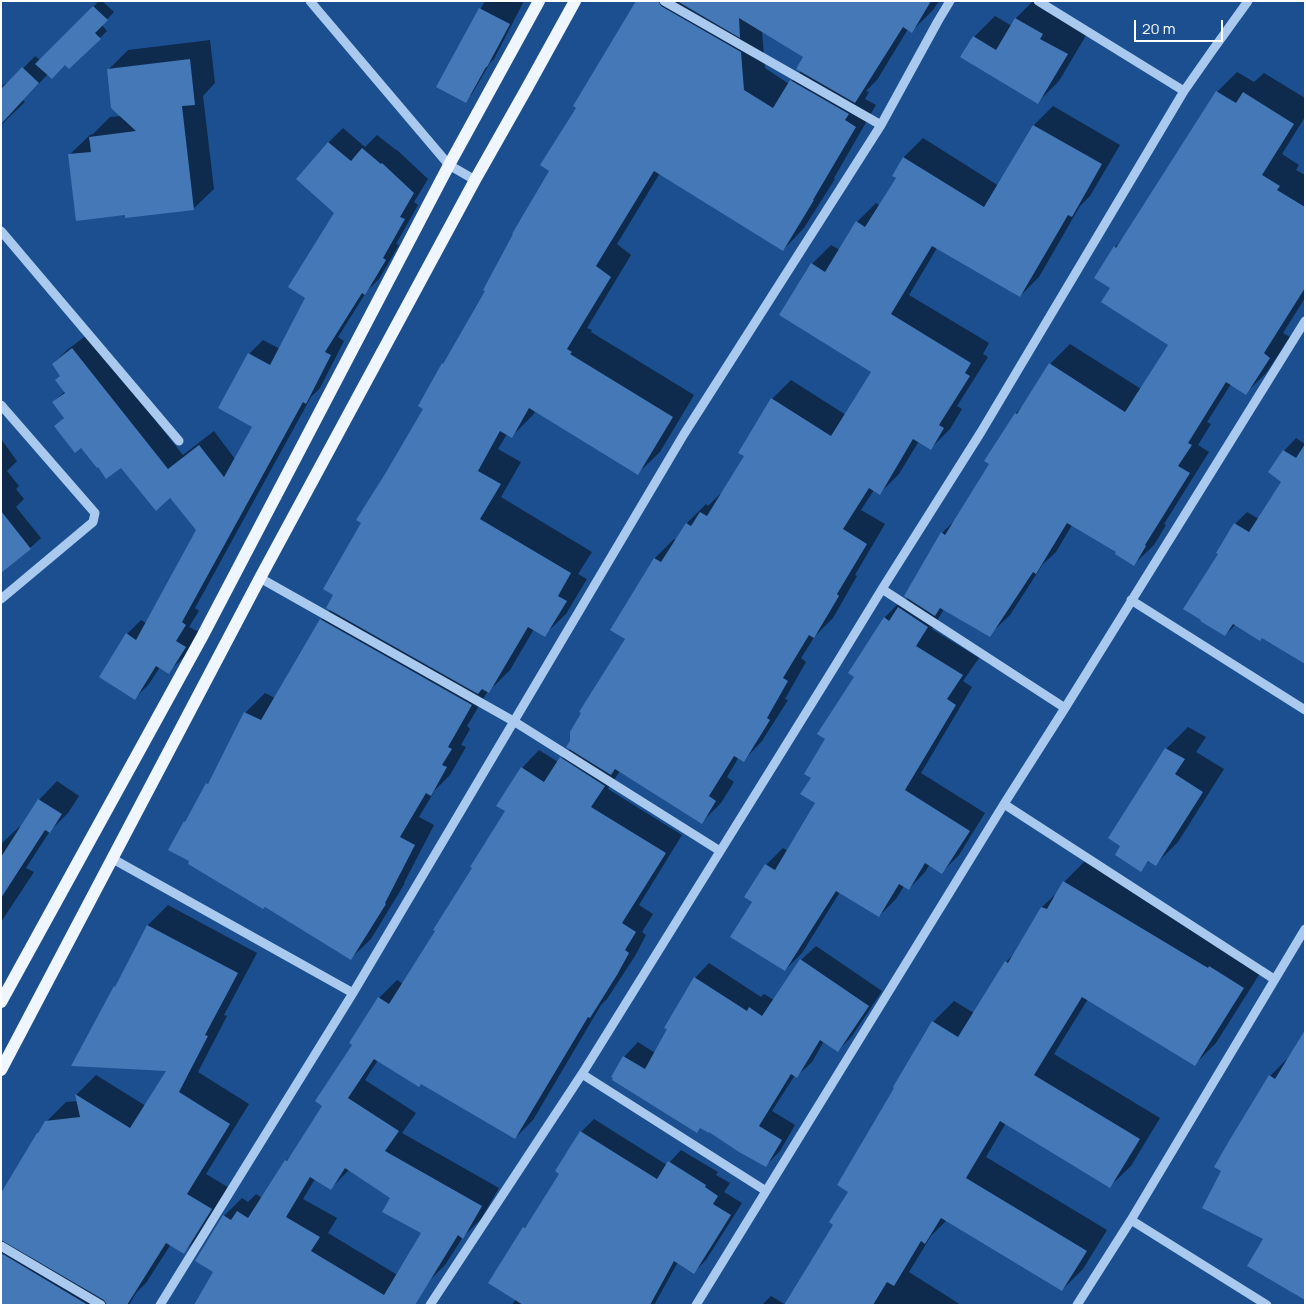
<!DOCTYPE html>
<style>
body{margin:0}
#map{position:relative;width:1306px;height:1306px;overflow:hidden;background:#1b4f8f;font-family:Manrope,sans-serif}
canvas{display:block}
.frame{position:absolute;inset:0;border:2px solid #fff;pointer-events:none}
.scale{position:absolute;left:1134px;top:20px;width:89px;height:22px;box-sizing:border-box;border:2px solid #fff;border-top:0;padding-left:6px;font-size:15px;line-height:18px;white-space:nowrap;color:#fff;-webkit-text-stroke:4px #1b4f8f;paint-order:stroke}
</style>
<div id="map">
<canvas width="1306" height="1306"></canvas>
<div class="frame"></div>
<div class="scale">20 m</div>
</div>
<script>
const g = document.querySelector('canvas').getContext('2d');
g.lineJoin = 'round';
function paint(path, color) { g.fillStyle = color; g.fill(path, 'evenodd'); }
const poly = rows => new Path2D(rows.map(r => 'M' + r).join(''));
function strokePath(path, color, width, dash) { g.strokeStyle = color; g.lineWidth = width; g.lineCap = dash ? 'butt' : 'round'; g.setLineDash(dash || []); g.stroke(path); }
const shadow = poly([
 [99,1,102,1,114,12,102,25,107,31,69,68,65,64,48,74,23,100,25,102,1,125,1,87,6,83,8,84,35,56,40,60],
 [485,1,524,1,494,59,490,63,472,94,465,101,438,87],
 [638,1,939,1,933,10,912,31,908,29,877,80,866,91,869,92,865,99,876,105,834,178,835,179,804,228,783,250,660,173,617,244,631,255,587,328,592,330,591,332,694,395,660,452,638,473,536,410,533,415,512,436,507,434,498,449,521,462,501,497,592,552,578,574,587,579,566,614,544,635,534,629,510,670,489,691,488,691,467,726,470,729,461,745,466,747,450,775,435,790,419,817,434,825,404,883,405,883,371,939,351,958,185,822,189,818,207,784,212,780,245,713,265,693,275,698,321,620,331,609,335,595,363,522,424,408,420,406,443,364,447,360,487,291,550,170,578,107],
 [762,31,805,57,801,71,789,84,765,68],
 [1033,1,1045,1,1088,32,1059,81,1038,102,974,37,995,16,1012,26,1016,18],
 [210,40,215,83,203,96,214,189,193,209,126,213,69,155,90,135,93,134,110,117,122,116,108,70,128,50],
 [1237,72,1254,82,1264,73,1305,98,1305,117,1282,154,1299,165,1296,170,1305,175,1305,298,1283,333,1290,337,1266,373,1246,393,1231,384,1207,422,1211,424,1198,445,1209,452,1164,524,1166,525,1154,545,1133,565,1117,552,1072,525,1056,552,1043,564,1010,615,989,635,944,609,932,629,979,658,963,681,972,687,921,773,985,813,959,855,942,872,930,864,925,872,909,889,904,886,896,899,879,916,840,892,802,953,785,970,754,901,766,865,783,848,788,851,817,803,812,778,827,739,855,676,884,618,901,601,904,602,909,597,942,533,956,519,991,464,1016,413,1025,404,1050,364,1070,344,1141,389,1170,345,1112,288,1115,247,1124,238,1217,92],
 [1053,106,1120,145,1090,196,1080,206,1039,277,1020,296,937,248,909,295,989,343,983,354,988,357,957,406,962,409,950,429,931,448,919,441,899,474,880,493,874,490,861,510,885,524,855,575,857,576,833,618,815,636,801,658,806,662,785,699,788,700,762,741,744,760,739,757,727,777,734,782,721,803,702,822,620,771,608,789,682,835,639,905,653,914,642,932,646,935,635,956,607,999,601,1005,533,1120,515,1138,421,1083,378,1060,365,1080,416,1113,402,1133,499,1188,481,1219,463,1237,445,1265,427,1283,423,1233,392,1197,349,1170,330,1189,315,1179,303,1199,337,1218,328,1233,419,1288,408,1305,215,1272,224,1216,242,1198,248,1202,256,1194,262,1198,286,1161,294,1153,324,1106,353,1044,379,998,397,980,403,984,436,930,507,811,522,768,539,750,558,762,571,748,627,638,612,630,655,558,674,539,676,540,687,523,706,504,708,506,720,494,722,494,746,456,740,452,772,399,791,380,846,415,873,372,812,264,831,245,840,250,857,222,876,203,880,206,897,178,893,175,904,157,923,138,999,186,1034,125],
 [343,128,365,147,377,135,396,150,397,150,428,179,414,202,418,205,396,244,399,245,379,279,367,291,338,337,344,341,320,388,311,397,195,608,199,611,189,627,199,632,183,658,168,672,160,667,149,684,135,698,127,634,141,620,146,623,197,530,170,497,121,466,82,446,55,426,65,417,54,402,65,391,62,375,53,364,67,350,87,335,183,455,214,431,235,459,253,427,249,354,263,340,280,349,307,297,336,213,297,179,329,142],
 [1296,438,1305,444,1305,663,1263,637,1235,625,1225,635,1220,554,1235,524,1247,512,1259,519,1282,482,1270,472,1284,451],
 [1,439,17,461,7,471,19,486,16,489,24,499,16,507,41,538,30,548,3,570,1,568],
 [1188,727,1206,737,1196,752,1224,769,1178,842,1156,864,1150,860,1140,870,1166,749],
 [57,781,79,796,68,813,50,831,26,868,34,872,1,922,1,844,19,827,21,828,39,800],
 [1085,861,1231,946,1264,967,1216,1043,1195,1064,1088,999,1054,1054,1160,1118,1131,1166,1110,1186,1006,1123,986,1157,1107,1230,1083,1269,1062,1290,947,1220,931,1236,909,1272,961,1305,786,1305,835,1225,850,1191,933,1022,954,1001,974,1013,1006,962,1016,952,1042,907,1060,890,1064,882],
 [168,905,257,953,224,1015,227,1016,198,1072,249,1104,206,1174,231,1189,204,1232,184,1252,171,1244,146,1283,136,1293,129,1305,10,1305,1,1298,1,1235,38,1133,46,1122,66,1102,78,1101,76,1095,96,1075,146,1106,168,1069,73,1064,115,987,118,983,148,925],
 [816,946,882,991,852,1036,838,1051,824,1041,812,1062,797,1076,795,1075,772,1111,795,1125,780,1151,766,1165,624,1057,638,1042,655,1053,695,978,709,963,761,997,764,994,774,1000,801,960],
 [1287,1059,1288,1060,1265,1239,1270,1076],
 [594,1119,667,1165,681,1150,718,1172,716,1175,730,1183,724,1192,742,1203,706,1260,694,1272,678,1262,654,1305,512,1305,516,1299,490,1283,524,1228,532,1220,561,1173,557,1171,581,1132],
 [771,1296,786,1305,762,1305]
]);
const building = poly([
 [636,1,658,1,661,6,741,52,744,90,773,108,790,80,849,114,845,120,856,127,813,200,814,200,783,251,654,171,596,266,611,277,567,349,572,352,570,354,673,417,638,475,529,408,512,438,500,431,478,471,501,484,480,519,571,573,558,596,567,601,545,637,528,627,489,693,482,689,478,694,326,608,333,595,323,589,361,523,356,520,385,474,423,409,418,406,442,363,443,364,485,291,483,290,513,234,512,234,549,171,540,165,576,108,573,106],
 [677,1,931,1,912,33,903,27,855,103,796,69,803,57,739,18,740,38],
 [93,6,108,20,95,33,101,39,69,69,65,65,52,79,35,64],
 [479,8,510,24,487,67,486,67,466,103,436,87],
 [1015,18,1043,34,1040,39,1068,54,1038,104,960,57,973,36,996,50],
 [190,59,195,105,182,106,194,210,125,218,125,215,76,221,68,154,91,152,89,137,136,131,111,108,107,69],
 [22,67,39,83,1,124,1,89],
 [1216,91,1236,103,1243,92,1294,124,1262,175,1280,186,1277,190,1305,207,1305,288,1264,353,1270,358,1246,395,1226,382,1188,443,1192,445,1178,466,1190,473,1145,545,1146,546,1134,566,1115,554,1116,552,1067,523,1036,574,1033,572,990,637,940,608,935,616,904,596,941,532,945,535,989,464,984,461,1015,413,1017,414,1049,363,1125,412,1168,345,1101,302,1110,288,1094,278,1114,246,1116,248],
 [1033,125,1102,164,1072,217,1068,215,1020,297,932,246,891,314,971,363,965,373,970,376,939,425,944,428,931,450,913,439,880,495,869,488,843,529,867,544,837,594,839,596,814,638,809,635,783,678,788,681,767,718,770,720,744,762,734,756,709,796,716,801,702,824,615,769,611,775,566,747,570,741,570,732,581,713,579,712,625,639,610,630,654,558,661,562,686,523,691,526,700,512,707,516,744,456,738,453,771,398,831,436,871,372,779,315,811,263,825,272,856,221,865,227,896,178,892,176,903,157,984,207],
 [328,142,351,161,362,148,381,164,382,163,414,193,400,217,405,219,383,258,386,260,365,295,362,293,325,352,331,355,306,404,303,402,182,622,186,625,176,641,186,647,169,674,156,666,135,700,99,677,126,633,136,640,196,530,170,498,156,511,121,468,106,479,98,467,97,468,81,448,75,453,54,426,64,418,52,402,65,393,55,380,60,376,52,364,72,348,168,469,199,445,224,477,252,427,218,408,248,353,270,365,305,298,288,287,334,213,296,179],
 [1305,444,1305,664,1262,638,1260,641,1233,624,1225,636,1200,621,1201,620,1183,609,1218,554,1216,553,1234,523,1249,532,1281,482,1268,472,1283,450,1296,458],
 [1,511,31,549,1,573],
 [898,607,928,627,916,646,963,675,947,699,956,705,905,790,970,831,942,874,925,863,909,890,899,884,879,917,836,891,785,971,730,937,752,902,744,897,765,864,775,870,815,803,800,794,811,778,804,774,825,739,817,734,854,677,848,673,884,617,889,621],
 [320,619,472,705,448,747,452,749,442,765,447,767,431,796,426,793,400,837,415,845,385,903,386,904,351,960,265,907,263,909,188,864,189,861,168,850,184,821,185,822,206,783,208,784,244,712,261,720],
 [1165,748,1185,759,1175,774,1203,792,1156,866,1148,861,1141,872,1115,855,1120,846,1108,838],
 [560,757,605,786,591,807,666,853,622,923,636,932,625,950,629,953,617,975,590,1018,588,1017,515,1139,421,1084,419,1087,374,1059,348,1098,399,1131,385,1151,482,1206,463,1239,458,1235,415,1305,194,1305,213,1272,195,1261,223,1215,231,1220,237,1211,248,1218,285,1160,287,1161,322,1106,315,1101,352,1045,349,1043,378,997,389,1004,435,931,433,930,472,868,470,867,505,811,496,806,521,767,544,782],
 [345,1168,390,1198,382,1212,421,1233,384,1295,311,1251,320,1237,286,1217,310,1177,331,1190],
 [38,799,62,814,50,833,45,830,1,898,1,857],
 [1063,881,1208,968,1209,966,1244,988,1195,1066,1082,997,1034,1075,1140,1139,1110,1188,1000,1121,966,1178,1087,1251,1062,1291,941,1218,925,1244,921,1241,894,1286,887,1282,873,1305,784,1305,833,1225,829,1222,848,1192,837,1185,894,1088,893,1087,932,1021,958,1037,1005,961,1008,963,1041,907,1047,909],
 [147,925,238,973,205,1035,208,1036,179,1092,230,1124,187,1194,212,1209,184,1254,166,1243,127,1305,107,1305,104,1300,1,1240,1,1193,37,1133,38,1133,45,1121,80,1117,75,1094,130,1128,166,1071,71,1066,114,986,115,987],
 [800,959,869,1006,838,1052,820,1040,797,1078,791,1074,759,1126,782,1140,766,1167,739,1152,709,1132,709,1133,700,1128,697,1133,612,1080,613,1078,611,1077,623,1056,645,1069,667,1029,664,1028,694,977,747,1011,749,1007,762,1016],
 [1305,1030,1305,1300,1247,1266,1263,1239,1202,1208,1221,1171,1214,1167,1229,1141,1269,1075,1275,1079],
 [580,1131,657,1179,668,1161,706,1185,705,1187,718,1196,713,1204,731,1215,694,1274,674,1261,650,1305,523,1305,488,1283,523,1227,525,1228,559,1174,555,1171],
 [1,1253,88,1305,1,1305]
]);
const minor = poly([
 [310,1,449,165,475,180],
 [664,1,881,125],
 [1038,1,1184,91],
 [1,231,179,441],
 [1,405,95,513,93,522,1,599],
 [260,578,515,722,720,851],
 [882,589,1065,708],
 [1131,600,1305,710],
 [1004,804,1274,979],
 [113,859,353,993],
 [582,1074,766,1191],
 [1131,1220,1267,1305],
 [1,1246,101,1305],
 [160,1305,353,993,684,434,881,125,938,21,950,1],
 [430,1305,582,1074,835,666,882,589,981,432,1184,91,1212,51,1248,1],
 [696,1305,1004,804,1065,708,1305,321],
 [1077,1305,1131,1220,1305,929]
]);
const major = poly([
 [1,1002,203,635,449,165,539,1],
 [1,1070,260,578,475,180,527,88,575,1]
]);
paint(shadow, '#0007');
paint(building, '#4478b7');
strokePath(minor, '#a9c9ee', 9);
strokePath(major, '#f0f6ff', 12);
</script>
